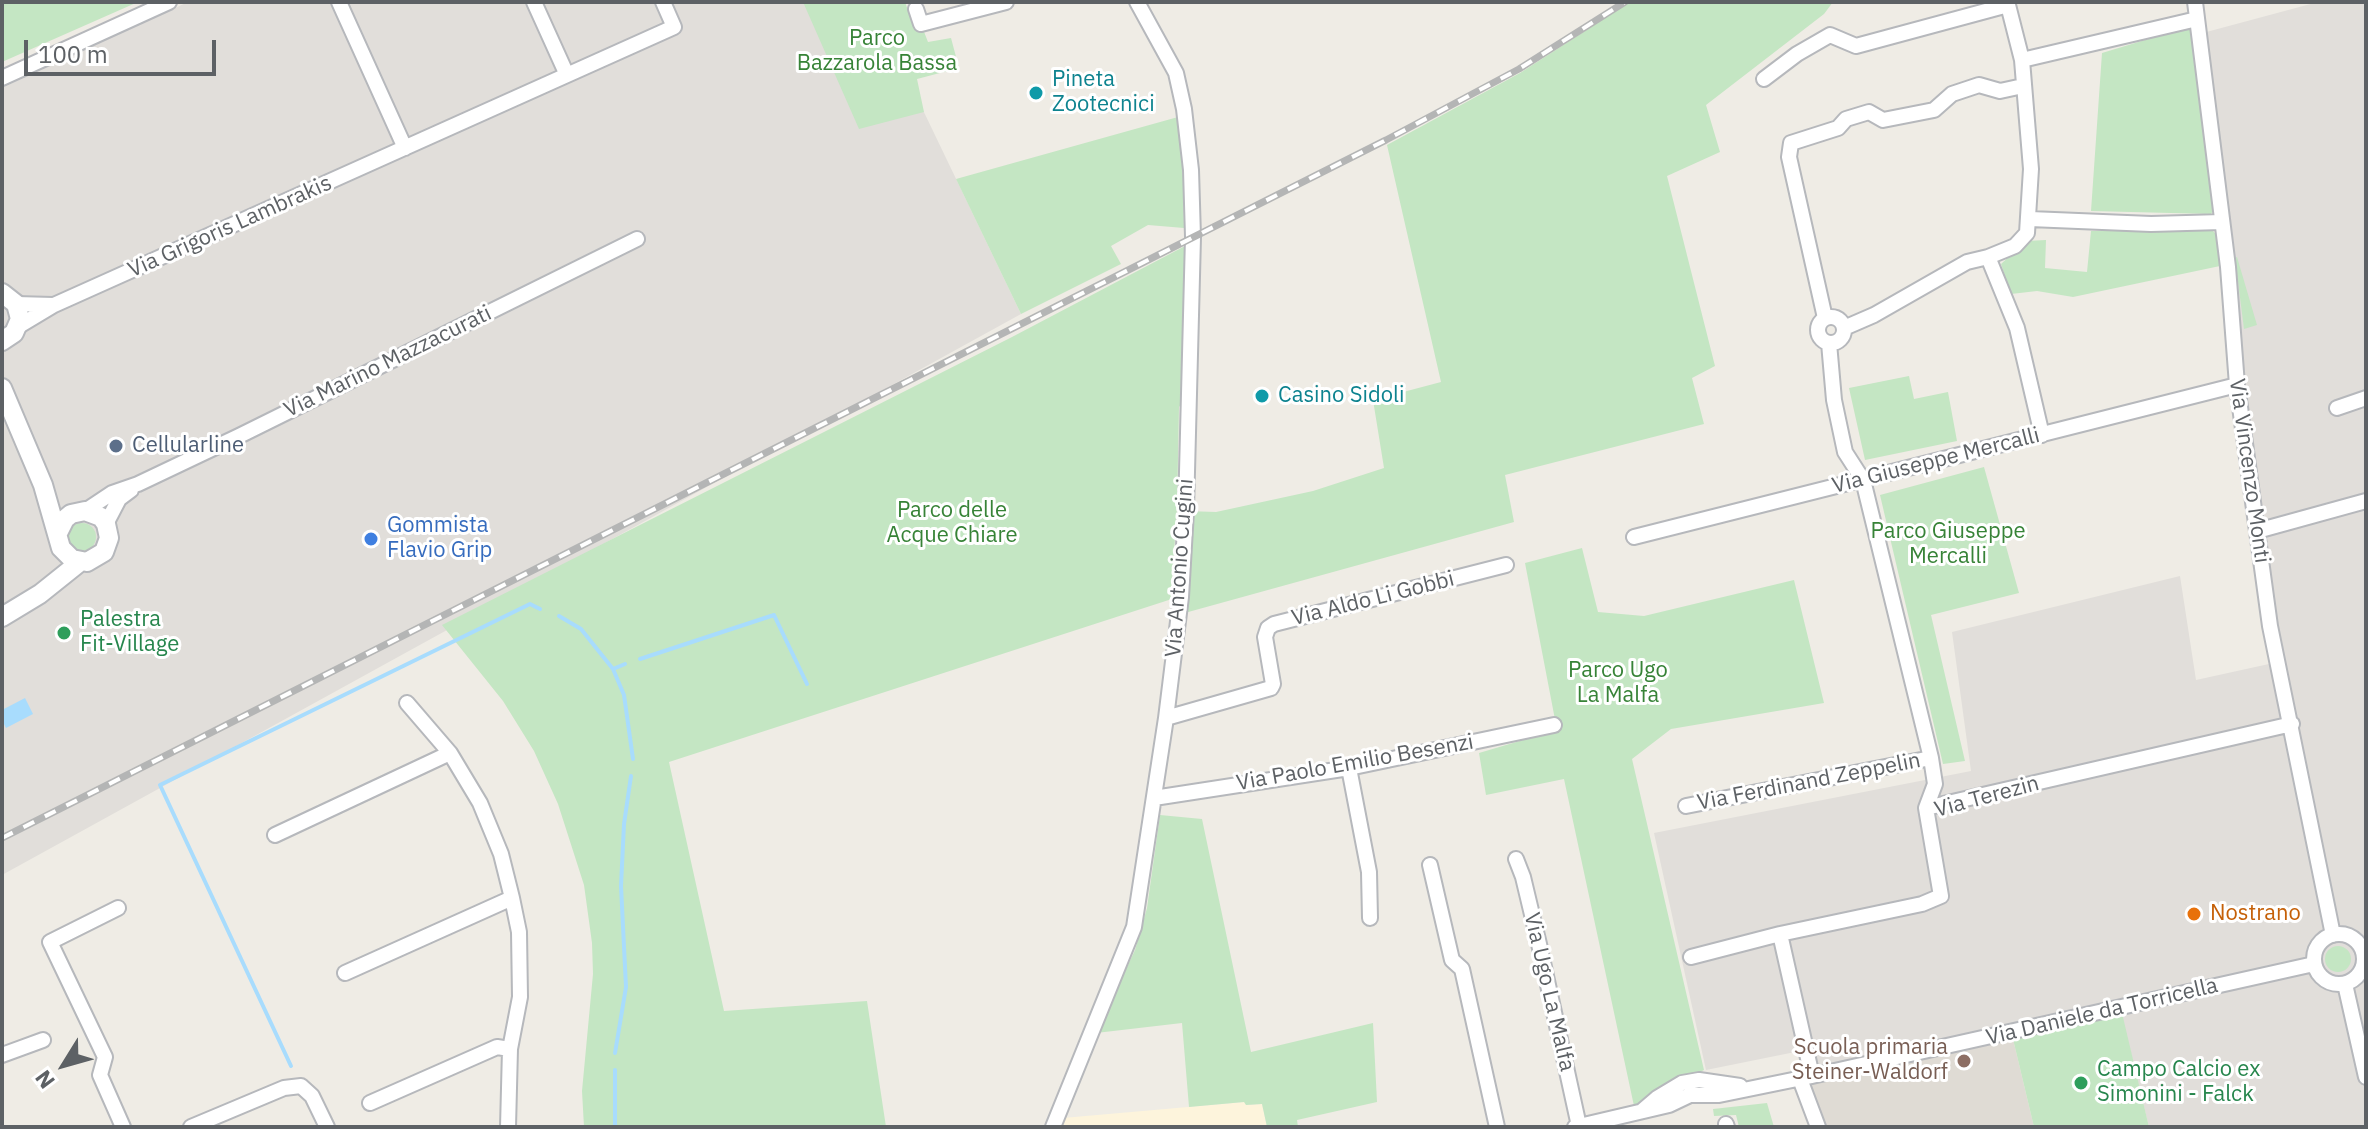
<!DOCTYPE html>
<style>
body{margin:0}
#map{position:relative;width:2368px;height:1129px;overflow:hidden;background:#efece5;font-family:"IBM Plex Sans",sans-serif}
canvas{display:block}
.frame{position:absolute;inset:0;border:4px solid #5d6165;pointer-events:none}
.north{position:absolute;left:24px;top:1025px;width:80px;height:80px;-webkit-text-stroke:6px #fff;paint-order:stroke;rotate:233deg;font-size:22px;font-weight:700;line-height:32px;text-align:center;color:#5d6165}
.north::after{content:'';display:block;margin:auto;width:28px;height:36px;background:#5d6165;clip-path:polygon(50% 0,100% 100%,50% 72%,0 100%)}
.scale{position:absolute;left:24px;top:40px;width:192px;height:36px;box-sizing:border-box;border:4px solid #5d6165;border-top:0;padding-left:10px;font-size:24px;line-height:28px;white-space:nowrap;color:#5d6165;-webkit-text-stroke:6px #fff;paint-order:stroke}
</style>
<div id="map">
<canvas width="2368" height="1129"></canvas>
<div class="frame"></div>
<div class="north">N</div>
<div class="scale">100 m</div>
</div>
<script>
const g = document.querySelector('canvas').getContext('2d');
g.lineJoin = 'round';
function paint(path, color) { g.fillStyle = color; g.fill(path, 'evenodd'); }
const poly = rows => new Path2D(rows.map(r => 'M' + r).join(''));
function strokePath(path, color, width, dash) { g.strokeStyle = color; g.lineWidth = width; g.lineCap = dash ? 'butt' : 'round'; g.setLineDash(dash || []); g.stroke(path); }
function label(font, color, halo, rows, align = 'center') {
  g.font = font + ' "IBM Plex Sans",sans-serif'; g.lineWidth = 6; g.setLineDash([]); g.textBaseline = 'middle'; g.strokeStyle = halo; g.fillStyle = color; for (const [text, x, y, turn = 0] of rows) {
    g.save(); g.translate(x, y); g.rotate((+turn || 0) * Math.PI / 180); g.textAlign = isNaN(turn) ? turn : align; if (halo) g.strokeText(text, 0, 0); g.fillText(text, 0, 0); g.restore();
  }
}
const commercial = poly([
 [1245,1102,1246,1105,1262,1104,1267,1127,1060,1127,1063,1118]
]);
const industrial = poly([
 [188,2,871,2,1021,314,2,875,2,88],
 [2318,2,2366,2,2366,1127,2149,1127,2121,1013,1813,1082,1805,1050,1706,1070,1654,833,1971,771,1952,632,2180,576,2196,680,2278,662,2199,34]
]);
const education = poly([
 [2013,1039,2034,1127,1826,1127,1808,1084]
]);
const green = poly([
 [2,2,138,2,2,62],
 [803,2,905,2,910,16,921,24,928,42,951,38,959,68,917,79,924,112,859,129],
 [1630,2,1833,2,1824,14,1706,105,1720,152,1667,176,1715,366,1692,378,1704,424,1505,475,1514,522,1181,614,1186,511,1216,512,1313,491,1384,468,1373,400,1441,382,1387,145,1520,73],
 [2188,27,2193,31,2214,210,2211,214,2091,211,2102,53],
 [1178,117,1183,177,1184,228,1148,225,1111,246,1121,264,1021,314,956,179],
 [2091,231,2213,231,2216,234,2220,266,2073,297,2037,291,2011,294,2001,264,2026,241,2046,240,2045,268,2087,272],
 [1185,246,1184,392,1182,403,1179,407,1177,509,1171,596,1178,597,669,762,724,1011,867,1001,886,1127,584,1127,582,1091,593,974,592,943,584,885,558,804,534,751,503,701,442,625,1012,337],
 [2237,257,2257,325,2244,329,2235,258],
 [1909,376,1914,399,1948,392,1957,441,1865,460,1849,388],
 [1984,467,2019,593,1931,615,1965,761,1943,764,1880,495],
 '68 537a14 14 0 1 1 28 0a14 14 0 1 1-28 0Z',
 [1582,548,1598,612,1644,616,1794,580,1824,703,1671,729,1632,759,1704,1070,1634,1106,1564,779,1486,795,1479,753,1557,730,1525,563],
 [1160,815,1202,819,1251,1052,1373,1023,1377,1102,1297,1120,1298,1127,1267,1127,1262,1104,1246,1105,1244,1102,1189,1107,1182,1023,1096,1033,1135,950,1147,908],
 '2325 959a13 13 0 1 1 26 0a13 13 0 1 1-26 0Z',
 [2122,1013,2149,1127,2034,1127,2013,1039],
 [1767,1103,1774,1127,1739,1127,1736,1115,1714,1116,1713,1109]
]);
const water = poly([
 [25,698,33,714,6,728,2,720,2,710]
]);
const stream = poly([
 [559,616,581,629,613,669,625,664],
 [640,659,774,615,807,684],
 [613,669,624,695,633,759],
 [615,1053,626,987,621,886,624,824,631,776],
 [291,1066,160,785,530,604,540,609],
 [615,1127,615,1070]
]);
const minor = poly([
 [339,2,405,148],
 [534,2,567,75],
 [2195,2,2228,267,2237,385,2270,626,2333,935],
 [916,9,921,24,1006,2],
 [2,78,169,2],
 [1764,79,1797,54,1830,35,1856,46,2008,5,2022,60,2197,19],
 [2030,219,2151,224,2222,222],
 [1988,257,2017,328,2042,435],
 [16,304,53,305],
 '1818 330a13 13 0 1 1 26 0a13 13 0 1 1-26 0Z',
 [1825,318,1789,157,1791,143,1838,128,1846,119,1869,112,1883,120,1934,110,1952,94,1979,85,2000,91,2023,86],
 [19,326,54,305,674,27,663,2],
 [1844,328,1874,315,1967,262,1988,257,2015,246,2027,233,2031,169,2022,60],
 [1829,343,1834,400,1845,452,1863,480,1931,758,1935,784,1926,808],
 [2337,408,2366,398],
 [85,511,112,493,138,484,239,436,637,239],
 [106,524,119,499,131,490],
 [2257,531,2366,501],
 [1634,537,2237,385],
 [407,703,450,753,480,803,501,854,512,898,519,932,520,997,510,1049,508,1127],
 [1166,718,1271,688,1273,684,1265,637,1268,628,1274,624,1506,565],
 [1349,768,1369,872,1370,918],
 [1154,798,1349,768,1554,725],
 [1686,806,1931,758],
 [275,835,450,753],
 [1516,859,1523,877,1539,944,1579,1126],
 [1430,865,1452,960,1462,969,1497,1127],
 [118,908,50,942,105,1057,100,1075,123,1127],
 '2314 959a25 25 0 1 1 50 0a25 25 0 1 1-50 0Z',
 [1691,957,1780,934],
 [345,973,512,898],
 [2345,984,2366,1077],
 [2,1055,43,1040],
 [1812,1076,1780,934,1922,904,1941,896,1926,808,2292,724],
 [1800,1079,1818,1127],
 [370,1103,497,1047,510,1049],
 [1643,1110,1657,1098,1682,1083,1699,1080,1740,1086],
 [1726,1124,1727,1127],
 [191,1127,284,1088,301,1086,312,1096,327,1127],
 [1053,1127,1134,927,1166,718,1181,597,1186,511,1193,237,1191,170,1184,109,1176,73,1137,2],
 [1575,1127,1669,1105,1690,1095,1719,1095,1812,1076,2314,964]
]);
const tertiary = poly([
 [2,293,16,304,20,319,14,333,2,341],
 [2,388,43,485,61,548,72,559,87,562,104,552,109,538,106,524,101,517,85,511,71,514,65,519,58,533],
 [2,617,40,594,80,562]
]);
const rail = poly([
 [2,838,1386,140,1519,69,1625,2]
]);
const markers = [
 [1036,93,8,"#0f9aa8"],
 [1262,396,8,"#0f9aa8"],
 [116,446,8,"#5c6f8a"],
 [371,539,8,"#3f7fe0"],
 [64,633,8,"#2e9e5b"],
 [2194,914,8,"#e8710a"],
 [1964,1061,8,"#8d6e63"],
 [2081,1083,8,"#2e9e5b"]
];
const parkNames = [
 ["Parco",877,39],
 ["Bazzarola Bassa",877,64],
 ["Parco delle",952,511],
 ["Acque Chiare",952,536],
 ["Parco Giuseppe",1948,532],
 ["Mercalli",1948,557],
 ["Parco Ugo",1618,671],
 ["La Malfa",1618,696]
];
const cultureNames = [
 ["Pineta",1052,80],
 ["Zootecnici",1052,105],
 ["Casino Sidoli",1278,396]
];
const streetNames = [
 ["Via Grigoris Lambrakis",230,227,-24],
 ["Via Marino Mazzacurati",388,362,-26],
 ["Via Giuseppe Mercalli",1936,461,-14],
 ["Via Vincenzo Monti",2249,471,82],
 ["Via Antonio Cugini",1180,568,-86],
 ["Via Aldo Li Gobbi",1373,599,-14],
 ["Via Paolo Emilio Besenzi",1355,763,-10],
 ["Via Ferdinand Zeppelin",1809,782,-11],
 ["Via Terezin",1987,797,-15],
 ["Via Ugo La Malfa",1549,992,77],
 ["Via Daniele da Torricella",2102,1012,-13]
];
const serviceNames = [
 ["Cellularline",132,446]
];
const shopNames = [
 ["Gommista",387,526],
 ["Flavio Grip",387,551]
];
const leisureNames = [
 ["Palestra",80,620],
 ["Fit-Village",80,645],
 ["Campo Calcio ex",2097,1070],
 ["Simonini - Falck",2097,1095]
];
const foodNames = [
 ["Nostrano",2210,914]
];
const educationNames = [
 ["Scuola primaria",1948,1048],
 ["Steiner-Waldorf",1948,1073]
];
paint(commercial, '#fdf4dc');
paint(industrial, '#e1deda');
paint(education, '#dfdbd4');
paint(green, '#c4e6c3');
paint(water, '#a8dcfd');
strokePath(stream, '#a8dcfd', 4);
strokePath(minor, '#b6b8bc', 18);
strokePath(tertiary, '#b6b8bc', 22);
strokePath(minor, '#fff', 14);
strokePath(tertiary, '#fff', 18);
strokePath(rail, '#b4b5b5', 7);
strokePath(rail, '#fff', 4, [12]);
for (const [x, y, r, color] of markers) { const dot = new Path2D(); dot.arc(x, y, r, 0, 2 * Math.PI); g.fillStyle = color; g.fill(dot); strokePath(dot, '#fff', 3); }
label('22px', '#378337', '#fff', parkNames);
label('22px', '#0d838f', '#fff', cultureNames, 'left');
label('22px', '#5d6165', '#fff', streetNames);
label('22px', '#4e5e75', '#fff', serviceNames, 'left');
label('22px', '#366cbe', '#fff', shopNames, 'left');
label('22px', '#27864d', '#fff', leisureNames, 'left');
label('22px', '#c56008', '#fff', foodNames, 'left');
label('22px', '#785e54', '#fff', educationNames, 'right');
</script>
